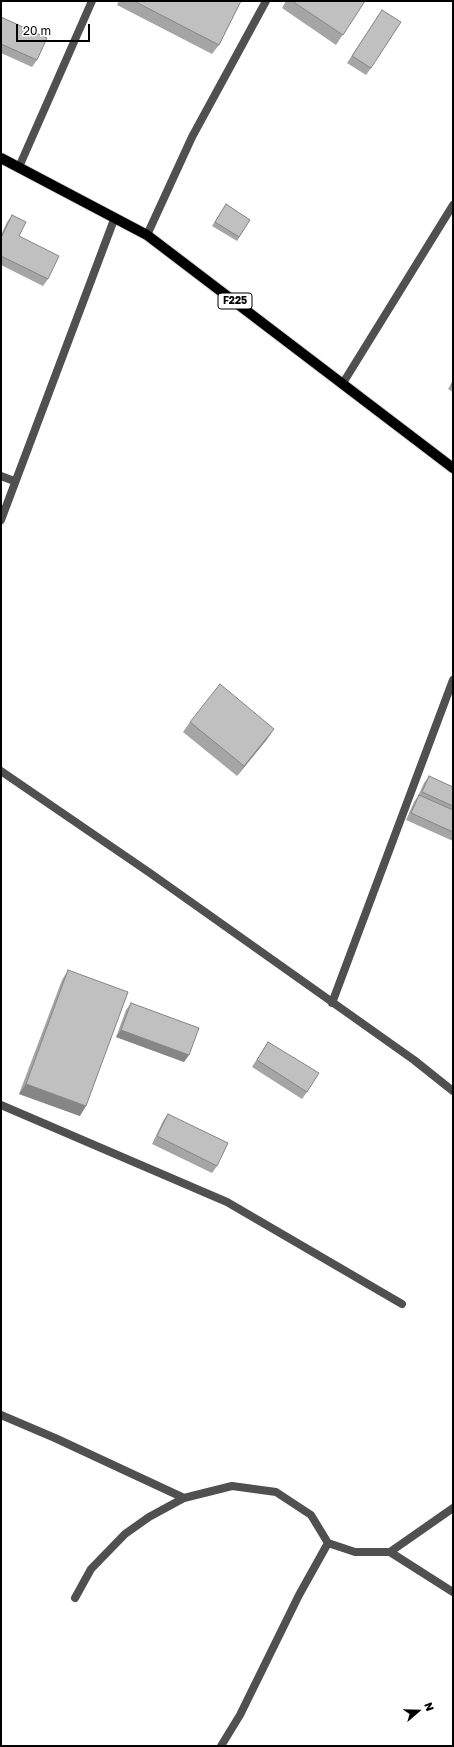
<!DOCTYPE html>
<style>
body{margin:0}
#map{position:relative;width:454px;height:1747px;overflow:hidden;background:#fff;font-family:"Golos Text",sans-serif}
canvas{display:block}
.frame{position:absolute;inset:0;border:2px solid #000;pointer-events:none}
.north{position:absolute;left:398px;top:1691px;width:40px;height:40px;-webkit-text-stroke:3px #fff;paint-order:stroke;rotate:70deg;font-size:11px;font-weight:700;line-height:16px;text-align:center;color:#000}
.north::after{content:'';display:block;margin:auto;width:14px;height:18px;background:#000;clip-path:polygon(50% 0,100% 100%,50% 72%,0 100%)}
.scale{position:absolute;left:16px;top:24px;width:74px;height:18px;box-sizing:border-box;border:2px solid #000;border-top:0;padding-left:5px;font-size:12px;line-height:14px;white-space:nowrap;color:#000;-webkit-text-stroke:3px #fff;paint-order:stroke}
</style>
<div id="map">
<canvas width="454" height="1747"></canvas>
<div class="frame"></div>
<div class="north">N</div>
<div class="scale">20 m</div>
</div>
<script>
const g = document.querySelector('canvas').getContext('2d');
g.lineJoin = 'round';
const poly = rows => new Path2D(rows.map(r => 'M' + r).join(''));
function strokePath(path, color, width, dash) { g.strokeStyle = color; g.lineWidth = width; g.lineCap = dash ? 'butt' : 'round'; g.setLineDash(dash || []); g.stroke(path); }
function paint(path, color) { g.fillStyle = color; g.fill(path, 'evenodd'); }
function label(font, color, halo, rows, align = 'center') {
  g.font = font + ' "Golos Text",sans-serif'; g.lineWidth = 3; g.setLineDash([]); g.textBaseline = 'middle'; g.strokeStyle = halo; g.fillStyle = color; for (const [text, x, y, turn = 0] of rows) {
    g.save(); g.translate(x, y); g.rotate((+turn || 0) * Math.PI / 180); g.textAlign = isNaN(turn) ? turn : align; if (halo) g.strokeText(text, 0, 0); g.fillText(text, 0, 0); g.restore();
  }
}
const minor = poly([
 [19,167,92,1],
 [147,235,192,137,266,1],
 [343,383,453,205],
 [1,476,14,481],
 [1,520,115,217],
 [1,771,150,873,414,1060,453,1091],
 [332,1003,453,680],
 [1,1105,227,1202,402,1304],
 [1,1415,55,1438,184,1498],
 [390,1552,453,1508],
 [75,1598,91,1569,125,1534,149,1517,184,1498,232,1486,276,1492,311,1515,328,1543,355,1552,390,1552,453,1592],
 [221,1746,240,1715,299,1595,328,1543]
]);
const primary = poly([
 [1,158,147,235,453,468]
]);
const wall = poly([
 [119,1,241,1,219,45,212,54,117,5],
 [286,1,365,1,336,45,282,8],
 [382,10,371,68,366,75,347,63],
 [1,17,37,60,32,67,1,53],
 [226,204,250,220,237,241,212,226],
 [12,215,19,236,48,279,43,286,1,265,1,235,7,222],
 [453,381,453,392,448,389],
 [190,722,268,738,237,776,183,732],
 [429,776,453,787,453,841,406,820,414,802,418,796,424,783],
 [68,970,80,1116,19,1094,62,980],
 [131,1003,189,1055,184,1062,116,1037,126,1010],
 [268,1042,307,1092,302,1099,252,1067],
 [168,1114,217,1166,212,1173,152,1144,163,1121]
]);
const shadedWall = poly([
 [274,729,268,738,237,776,244,766],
 [121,1030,189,1055,184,1062,116,1037],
 [26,1084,86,1106,80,1116,19,1094]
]);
const building = poly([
 [134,1,241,1,219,45,134,1],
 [292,1,365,1,343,35,292,1],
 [382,10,401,22,371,68,352,56,382,10],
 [1,17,47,38,37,60,1,44,1,17],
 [226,204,250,220,239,237,215,222,226,204],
 [12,215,26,222,19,236,59,256,48,279,1,256,1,238,12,215],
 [453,381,453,387,451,385,453,381],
 [220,684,274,729,244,766,190,722,220,684],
 [429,776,453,787,453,806,422,792,429,776],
 [419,795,453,810,453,832,411,813,419,795],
 [68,970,128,992,86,1106,26,1084,68,970],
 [131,1003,199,1028,189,1055,121,1030,131,1003],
 [268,1042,319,1073,307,1092,257,1060,268,1042],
 [168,1114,228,1143,217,1166,157,1136,168,1114]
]);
const shields = [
 [235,301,34]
];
const shieldNames = [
 ["F225",235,301]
];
strokePath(primary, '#dbdbdb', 12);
strokePath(minor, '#505050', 8);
strokePath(primary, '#000', 10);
paint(wall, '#a5a5a5');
paint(shadedWall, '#868686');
paint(building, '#c0c0c0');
strokePath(building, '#868686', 1);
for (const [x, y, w] of shields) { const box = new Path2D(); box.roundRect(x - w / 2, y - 8, w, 16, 3); g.fillStyle = '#fff'; g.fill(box); strokePath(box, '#000', 1); }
label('bold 10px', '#000', null, shieldNames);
</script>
